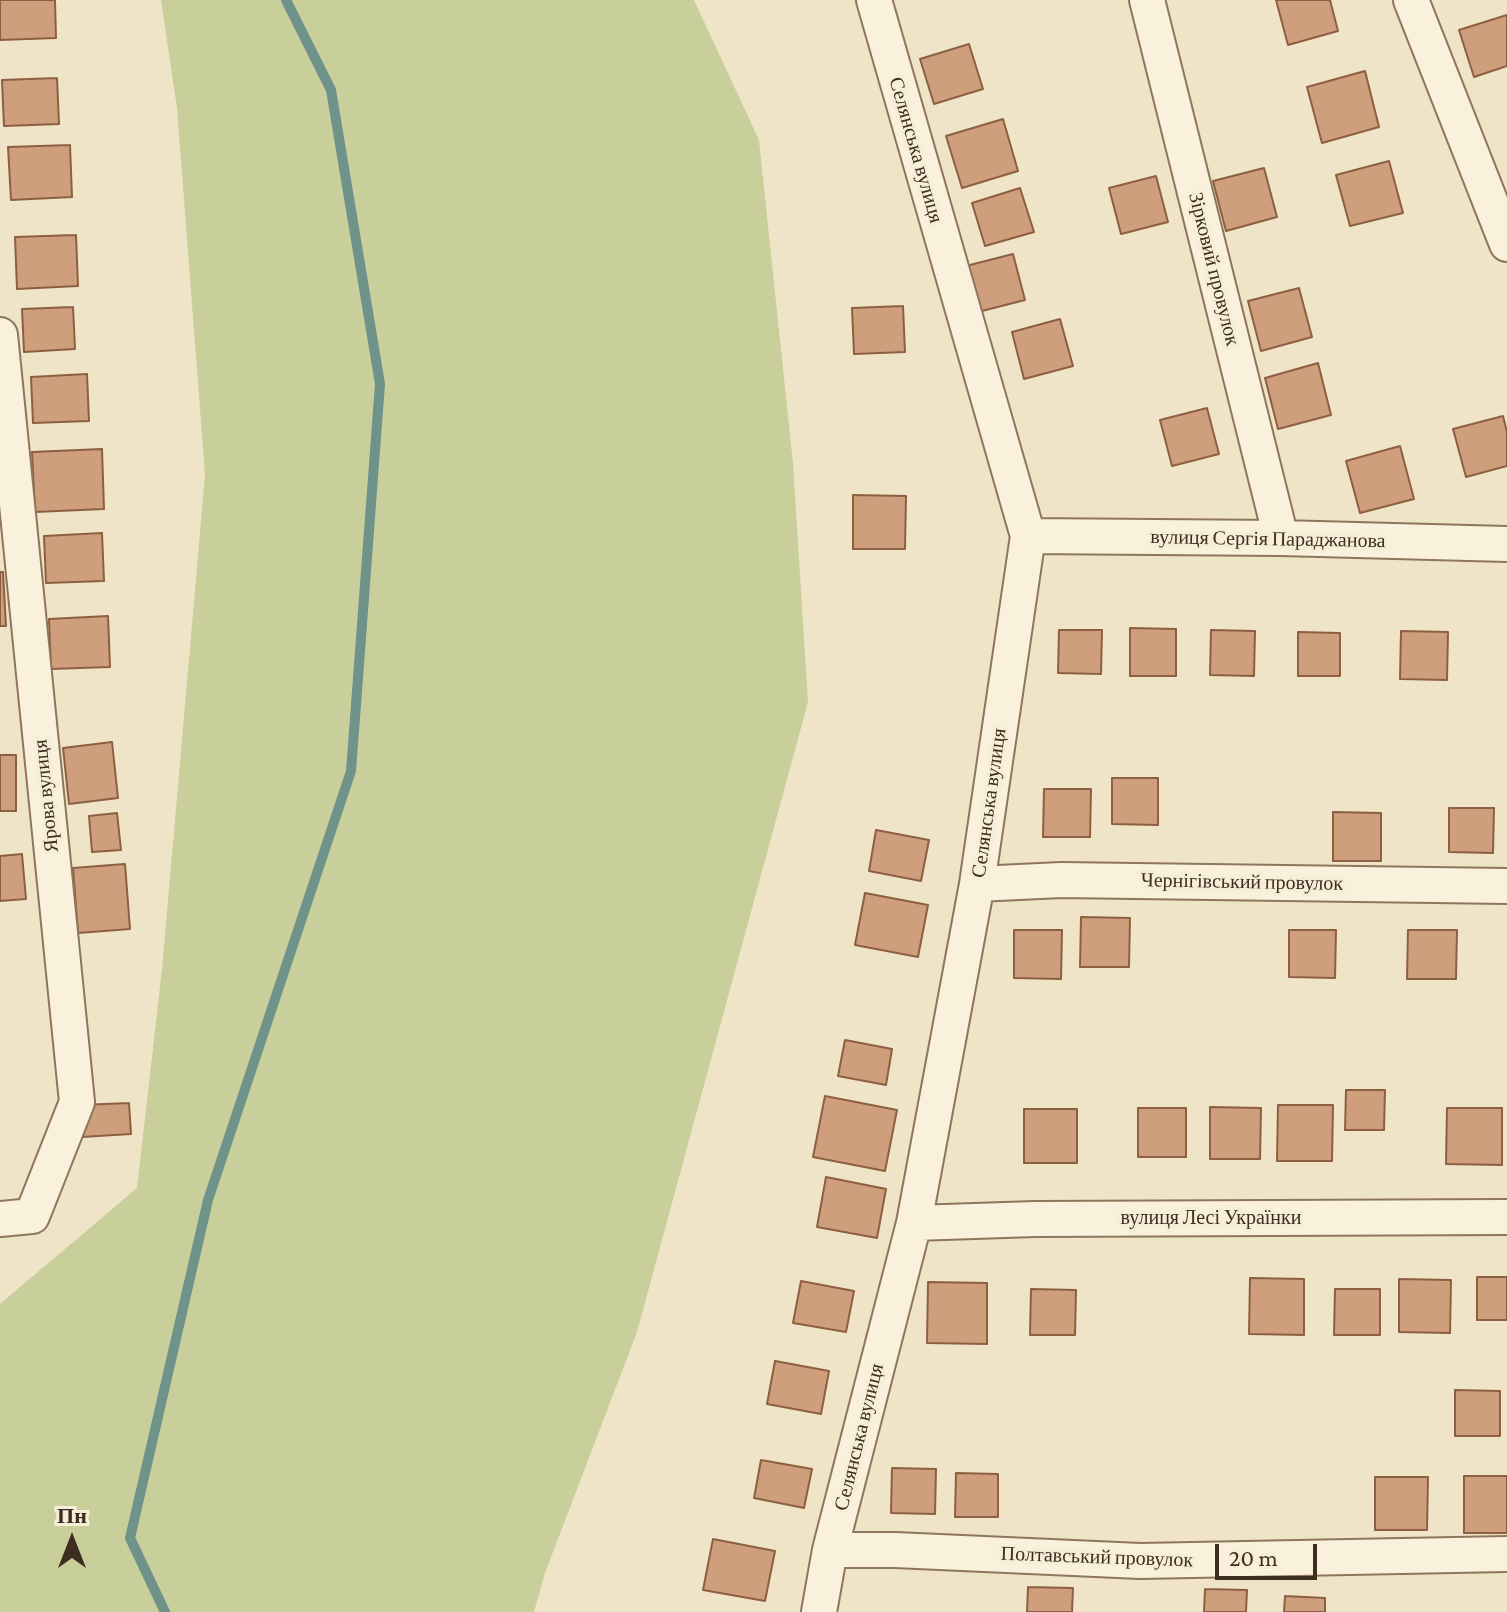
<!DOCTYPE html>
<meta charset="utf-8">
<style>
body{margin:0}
#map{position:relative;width:1507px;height:1612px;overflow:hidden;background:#f0e4c8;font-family:"Crimson Pro",serif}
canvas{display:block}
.north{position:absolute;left:32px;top:1500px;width:80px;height:80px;-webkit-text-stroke:6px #f7eed8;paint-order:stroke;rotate:0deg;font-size:22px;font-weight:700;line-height:32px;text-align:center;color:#3d2e20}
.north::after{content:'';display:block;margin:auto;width:28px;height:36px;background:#3d2e20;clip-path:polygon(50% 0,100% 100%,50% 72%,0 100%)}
.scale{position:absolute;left:1215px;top:1544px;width:102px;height:36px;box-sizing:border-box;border:4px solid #3d2e20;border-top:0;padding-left:10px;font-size:24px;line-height:28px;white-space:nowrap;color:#3d2e20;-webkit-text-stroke:6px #f7eed8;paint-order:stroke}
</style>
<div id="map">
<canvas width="1507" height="1612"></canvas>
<div class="north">Пн</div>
<div class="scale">20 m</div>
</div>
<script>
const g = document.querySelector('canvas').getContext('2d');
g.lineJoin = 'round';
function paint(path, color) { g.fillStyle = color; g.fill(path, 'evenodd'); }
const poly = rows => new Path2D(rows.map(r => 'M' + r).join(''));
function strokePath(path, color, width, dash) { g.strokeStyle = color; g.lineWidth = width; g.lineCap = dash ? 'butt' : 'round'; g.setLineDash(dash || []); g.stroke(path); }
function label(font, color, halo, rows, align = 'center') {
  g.font = font + ' "Crimson Pro",serif'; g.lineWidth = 7; g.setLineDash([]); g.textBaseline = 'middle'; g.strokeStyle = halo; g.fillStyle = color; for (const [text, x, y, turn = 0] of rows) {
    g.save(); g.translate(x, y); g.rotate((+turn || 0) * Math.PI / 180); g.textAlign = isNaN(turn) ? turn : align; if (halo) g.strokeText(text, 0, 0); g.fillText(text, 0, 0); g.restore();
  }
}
const green = poly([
 [161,0,694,0,759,140,793,463,808,702,637,1332,545,1573,534,1612,0,1612,0,1304,137,1188,162,969,205,475,177,108]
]);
const stream = poly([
 [165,1612,130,1538,208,1200,351,771,380,384,331,90,286,0]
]);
const building = poly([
 [0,0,55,0,56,38,0,40,0,0],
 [1276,0,1330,0,1338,31,1288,45,1276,0],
 [1507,15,1507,66,1474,77,1459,30,1507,15],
 [969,44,983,89,934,104,920,59,969,44],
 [1365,71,1379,127,1322,143,1307,87,1365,71],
 [57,78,59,124,4,126,2,80,57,78],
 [1003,119,1018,171,962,188,946,136,1003,119],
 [70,145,72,197,11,200,8,147,70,145],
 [1389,161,1403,213,1350,226,1336,175,1389,161],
 [1264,168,1277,217,1226,231,1213,181,1264,168],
 [1156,176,1168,222,1121,234,1109,188,1156,176],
 [1020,188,1034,232,985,246,972,203,1020,188],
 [76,235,78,286,17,289,15,237,76,235],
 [1013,254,1025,300,978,312,966,266,1013,254],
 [1299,288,1312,337,1261,351,1248,301,1299,288],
 [903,306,905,352,854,354,852,308,903,306],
 [73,307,75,349,24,352,22,309,73,307],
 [1060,319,1073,366,1024,379,1012,332,1060,319],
 [1318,363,1331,415,1278,429,1265,378,1318,363],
 [87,374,89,421,33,423,31,377,87,374],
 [1207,408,1219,454,1172,466,1160,420,1207,408],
 [1503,416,1507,432,1507,466,1466,477,1453,429,1503,416],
 [1400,446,1414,499,1360,513,1346,461,1400,446],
 [102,449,104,509,35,512,32,452,102,449],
 [853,495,906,496,905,549,853,549,853,495],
 [102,533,104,581,46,583,44,536,102,533],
 [0,572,3,572,6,626,0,626,0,572],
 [108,616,110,667,51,669,49,619,108,616],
 [1130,628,1176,629,1176,676,1130,676,1130,628],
 [1059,630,1102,630,1101,674,1058,673,1059,630],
 [1211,630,1255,631,1254,676,1210,675,1211,630],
 [1401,631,1448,632,1447,680,1400,679,1401,631],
 [1298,632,1340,633,1340,676,1298,676,1298,632],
 [112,742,118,798,69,804,63,748,112,742],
 [0,755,16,755,16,811,0,811,0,755],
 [1112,778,1158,778,1158,825,1112,824,1112,778],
 [1044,789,1091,789,1090,837,1043,837,1044,789],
 [1449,808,1494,808,1493,853,1449,852,1449,808],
 [1333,812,1381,813,1381,861,1333,861,1333,812],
 [117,813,121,850,92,852,89,816,117,813],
 [876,830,929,840,921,881,869,871,876,830],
 [22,854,26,899,0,901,0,856,22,854],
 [125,864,130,929,78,933,73,868,125,864],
 [865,893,928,905,918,957,855,945,865,893],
 [1081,917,1130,918,1129,967,1080,967,1081,917],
 [1014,930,1062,930,1061,979,1014,978,1014,930],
 [1289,930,1336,930,1335,978,1289,977,1289,930],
 [1408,930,1457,930,1456,979,1407,979,1408,930],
 [845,1040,892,1049,886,1085,838,1076,845,1040],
 [1346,1090,1385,1090,1384,1130,1345,1130,1346,1090],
 [825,1096,897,1110,885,1171,813,1157,825,1096],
 [129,1103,131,1134,82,1137,80,1105,129,1103],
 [1278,1105,1333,1105,1332,1161,1277,1161,1278,1105],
 [1210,1107,1261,1108,1260,1159,1210,1159,1210,1107],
 [1138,1108,1186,1108,1186,1157,1138,1157,1138,1108],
 [1447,1108,1502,1108,1502,1165,1446,1164,1447,1108],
 [1024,1109,1077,1109,1077,1163,1024,1163,1024,1109],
 [826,1177,886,1189,877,1238,817,1227,826,1177],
 [1477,1277,1507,1277,1507,1320,1477,1320,1477,1277],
 [1250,1278,1304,1279,1304,1335,1249,1334,1250,1278],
 [1399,1279,1451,1280,1450,1333,1399,1332,1399,1279],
 [801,1281,854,1291,846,1332,793,1323,801,1281],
 [928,1282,987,1283,987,1344,927,1343,928,1282],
 [1031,1289,1076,1290,1075,1335,1030,1335,1031,1289],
 [1335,1289,1380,1289,1380,1335,1334,1335,1335,1289],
 [775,1361,829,1371,821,1414,767,1404,775,1361],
 [1455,1390,1500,1391,1500,1436,1455,1436,1455,1390],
 [761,1460,812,1469,804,1508,754,1498,761,1460],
 [892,1468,936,1469,935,1514,891,1513,892,1468],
 [956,1473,998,1474,998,1517,955,1517,956,1473],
 [1464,1476,1507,1476,1507,1533,1464,1533,1464,1476],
 [1375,1477,1428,1477,1427,1530,1375,1530,1375,1477],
 [713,1539,775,1551,765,1601,703,1590,713,1539],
 [1028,1587,1073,1588,1072,1612,1027,1612,1028,1587],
 [1205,1589,1247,1590,1246,1612,1204,1612,1205,1589],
 [1285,1596,1325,1598,1325,1612,1284,1612,1285,1596]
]);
const street = poly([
 [1147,0,1281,538],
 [1411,0,1507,244],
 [0,335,77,1102,32,1216,0,1219],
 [1028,536,1281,538,1507,544],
 [977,884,1061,880,1507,886],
 [914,1223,1035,1219,1507,1217],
 [830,1550,895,1550,1140,1561,1507,1554],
 [819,1612,830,1550,914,1223,977,884,1028,536,874,0]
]);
const streetNames = [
 ["Селянська вулиця",916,150,74],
 ["Зірковий провулок",1214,269,76],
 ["вулиця Сергія Параджанова",1268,539,1],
 ["Ярова вулиця",46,796,-96],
 ["Селянська вулиця",989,803,-82],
 ["Чернігівський провулок",1242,882,1],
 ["вулиця Лесі Українки",1211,1218],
 ["Селянська вулиця",859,1437,-76],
 ["Полтавський провулок",1097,1557,2]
];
paint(green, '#c9cf9b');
strokePath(stream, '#6f938a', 10);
paint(building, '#cf9f7d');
strokePath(building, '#8d5f41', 2);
strokePath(street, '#8d765c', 38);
strokePath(street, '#faf1dc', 34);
label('20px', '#3d2e20', '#f7eed8', streetNames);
</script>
